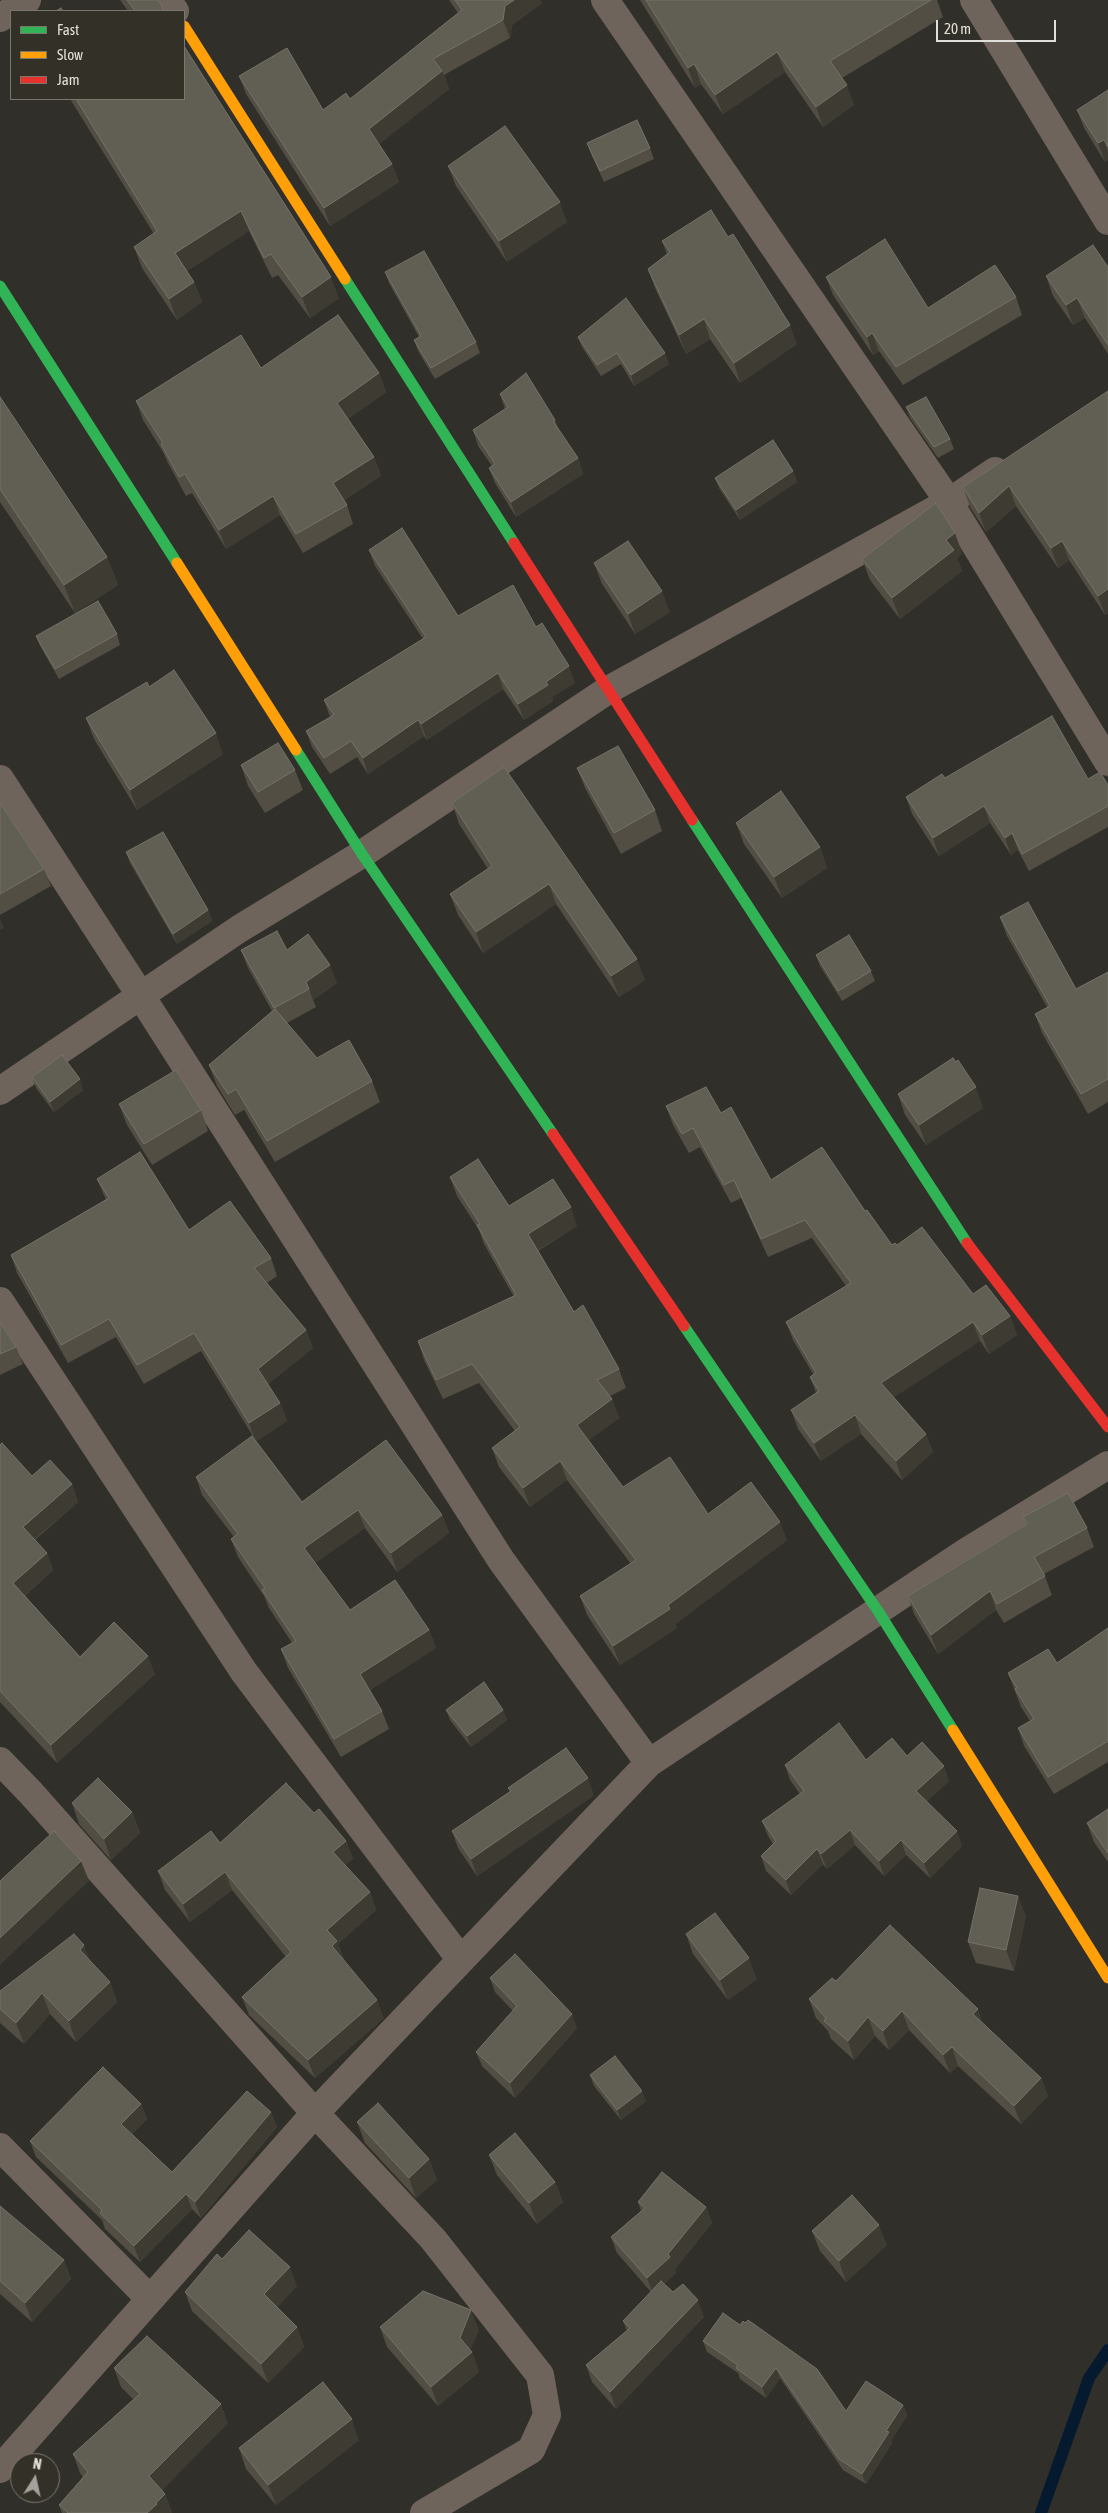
<!DOCTYPE html>
<style>
body{margin:0}
#map{position:relative;width:1108px;height:2513px;overflow:hidden;background:#302f2a;font-family:"Asap Condensed",sans-serif}
canvas{display:block}
.legend{position:absolute;left:10px;top:10px;width:175px;height:90px;box-sizing:border-box;background:#333027;border:1px solid #79766e;margin:0;padding:6px 9px;list-style:none;font-size:15px;color:#e1dfd9}
.legend li{display:flex;align-items:center;gap:10px;height:25px}
.legend b{width:25px;border:1px solid #79766e}
.north{position:absolute;left:10px;top:2453px;width:50px;height:50px;box-sizing:border-box;background:#333027;border:1px solid #79766e;border-radius:50%;rotate:10deg;font-size:14px;font-weight:700;line-height:20px;text-align:center;color:#e1dfd9}
.north::after{content:'';display:block;margin:auto;width:18px;height:22px;background:#a3a19c;clip-path:polygon(50% 0,100% 100%,50% 72%,0 100%)}
.scale{position:absolute;left:936px;top:20px;width:120px;height:22px;box-sizing:border-box;border:2px solid #e1dfd9;border-top:0;padding-left:6px;font-size:15px;line-height:18px;white-space:nowrap;color:#e1dfd9;-webkit-text-stroke:4px #333027;paint-order:stroke}
</style>
<div id="map">
<canvas width="1108" height="2513"></canvas>
<ul class="legend">
<li><b style="height:6px;background:#30b455"></b>Fast</li>
<li><b style="height:6px;background:#ff9f0a"></b>Slow</li>
<li><b style="height:6px;background:#e5322d"></b>Jam</li>
</ul>
<div class="north">N</div>
<div class="scale">20 m</div>
</div>
<script>
const g = document.querySelector('canvas').getContext('2d');
g.lineJoin = 'round';
const poly = rows => new Path2D(rows.map(r => 'M' + r).join(''));
function strokePath(path, color, width, dash) { g.strokeStyle = color; g.lineWidth = width; g.lineCap = dash ? 'butt' : 'round'; g.setLineDash(dash || []); g.stroke(path); }
function paint(path, color) { g.fillStyle = color; g.fill(path, 'evenodd'); }
const stream = poly([
 [1041,2513,1089,2378,1108,2350]
]);
const street = poly([
 [167,0,175,11],
 [605,0,949,502,1108,762],
 [974,0,1108,221],
 [0,18,27,0],
 [0,779,141,996,501,1560,649,1763],
 [0,1091,239,929,362,854,608,690,949,502,995,471],
 [0,1301,244,1672,461,1960],
 [0,1761,31,1793,315,2113,433,2239,540,2375,547,2415,531,2450,424,2513],
 [0,2147,150,2299],
 [0,2469,315,2113,649,1763,966,1552,1108,1465]
]);
const fast = poly([
 [345,279,514,543],
 [0,286,177,563],
 [296,750,362,854,553,1134],
 [692,820,967,1243],
 [684,1326,878,1611,953,1730]
]);
const slow = poly([
 [184,26,345,279],
 [177,563,296,750],
 [953,1730,1108,1978]
]);
const jam = poly([
 [514,543,692,820],
 [553,1134,684,1326],
 [967,1243,1108,1427]
]);
const wall = poly([
 [120,0,157,0,164,11,128,11],
 [449,0,540,0,542,3,512,25,510,38,444,75,449,89,379,144,392,164,399,182,330,226,246,94,239,76,323,110,350,99,458,13],
 [640,0,937,0,943,17,842,78,854,105,823,127,785,72,723,114,701,84,695,88],
 [1108,90,1108,160,1105,162,1084,128,1077,110],
 [70,99,120,99,339,298,310,318,278,275,272,278,249,231,187,271,194,282,202,302,177,320,142,268,134,247,154,234],
 [587,143,650,148,654,159,604,182,591,154],
 [448,166,567,222,507,262,456,186],
 [728,237,797,344,740,383,710,339,686,354,655,288,648,269,667,254,662,241],
 [1108,267,1108,354,1085,318,1073,325,1053,296,1046,276],
 [385,272,476,342,480,353,435,379,418,351,414,340,419,337,389,283],
 [826,277,928,308,1016,297,1022,315,903,385,879,351,873,355,833,295],
 [578,337,669,364,634,386,621,364,601,376,582,347],
 [261,368,379,373,386,392,348,419,374,457,381,476,344,500,347,505,353,524,303,553,280,515,226,549,192,493,186,496,168,463,163,452,143,420,136,401],
 [1108,391,1105,615,1069,560,1058,568,1016,506,986,532,970,507,963,487],
 [500,394,555,420,559,431,578,458,583,474,516,517,495,483,489,468,492,466,478,446,473,430,505,409],
 [0,397,107,557,118,585,75,613,0,502],
 [906,407,950,439,954,449,938,458,910,418],
 [793,471,797,482,740,520,719,488,715,478],
 [369,550,458,616,536,627,575,683,552,697,553,701,524,720,503,689,427,740,424,736,368,774,357,757,330,774,312,747,306,731,330,717,324,700,423,639,375,566],
 [962,553,957,558,962,571,900,619,870,580,862,559],
 [594,563,670,612,635,634,602,584],
 [117,634,120,645,59,679,40,646,36,636],
 [86,718,223,754,137,810,94,739],
 [241,765,295,770,303,790,265,813,248,786],
 [504,767,645,980,619,997,556,904,483,953,458,915,450,894,488,869,459,824,452,803],
 [577,768,655,810,662,831,621,854,585,788],
 [945,778,1088,779,1108,785,1108,827,1029,871,1018,850,1011,855,990,823,939,856,912,814,906,797],
 [0,803,44,869,51,886,0,915],
 [736,823,820,847,827,868,782,898,744,844],
 [126,852,208,910,212,921,177,944,130,863],
 [1000,917,1076,989,1108,972,1108,1102,1088,1114,1042,1033,1035,1014,1047,1007,1007,936],
 [241,950,287,950,337,983,313,1000,316,1007,287,1023,317,1058,372,1081,380,1102,275,1162,244,1110,235,1115,217,1086,209,1065,272,1011,248,968],
 [816,955,871,971,875,981,842,1001,820,966],
 [32,1077,83,1090,54,1112,36,1088],
 [898,1094,983,1108,926,1145,905,1115],
 [119,1104,201,1110,208,1131,152,1165,127,1125],
 [666,1106,721,1113,771,1180,865,1211,892,1245,897,1245,973,1294,1010,1316,1017,1335,989,1354,980,1341,894,1397,926,1434,933,1452,902,1480,861,1434,821,1461,798,1429,791,1410,816,1393,810,1377,813,1374,793,1340,786,1322,846,1286,812,1238,768,1257,741,1198,731,1203,700,1147,689,1153,673,1125],
 [450,1177,509,1206,577,1226,538,1251,574,1312,619,1369,626,1388,610,1396,612,1399,619,1418,589,1440,623,1487,708,1514,787,1540,675,1624,677,1628,620,1665,587,1615,580,1596,631,1564,567,1480,530,1507,499,1467,492,1448,515,1431,479,1383,443,1399,424,1360,418,1341,514,1297,484,1244,479,1230,457,1196],
 [97,1179,189,1230,271,1258,277,1276,267,1283,306,1330,313,1348,268,1384,280,1403,287,1421,256,1441,302,1502,442,1515,449,1533,397,1572,365,1528,315,1563,350,1610,429,1630,436,1648,370,1690,382,1711,389,1729,341,1757,288,1668,281,1649,292,1643,269,1608,264,1596,238,1557,231,1539,234,1537,202,1495,196,1477,254,1438,201,1351,144,1384,116,1337,68,1363,17,1273,11,1255,106,1200],
 [0,1322,16,1347,23,1364,0,1375],
 [0,1445,32,1476,72,1484,78,1502,35,1540,47,1553,53,1570,25,1596,80,1657,155,1674,57,1763,0,1702],
 [1023,1517,1087,1528,1094,1547,1044,1574,1052,1595,1004,1623,996,1610,938,1654,914,1614,908,1596,1026,1524],
 [1108,1628,1108,1762,1054,1794,1024,1746,1018,1728,1030,1721,1021,1707,1008,1673,1057,1663],
 [446,1710,503,1710,507,1720,471,1747,450,1720],
 [907,1756,949,1781,927,1801,962,1846,930,1878,906,1855,884,1876,855,1845,827,1869,823,1864,791,1895,766,1871,761,1856,773,1844,768,1836,762,1821,800,1794,790,1780,785,1765],
 [508,1788,594,1795,477,1876,458,1848,452,1831,510,1792],
 [72,1803,132,1812,140,1833,111,1860,79,1824],
 [1108,1809,1108,1862,1094,1842,1087,1823],
 [314,1813,346,1841,353,1859,345,1865,370,1892,376,1910,338,1944,344,1959,343,1960,384,2018,315,2078,249,2015,242,1997,286,1957,232,1890,190,1922,165,1890,158,1871,220,1843],
 [1026,1916,1014,1971,976,1963,968,1942],
 [686,1934,757,1979,728,2000,693,1954],
 [90,1961,110,1982,117,2002,76,2042,50,2014,24,2044,0,2023,0,1991],
 [490,1978,577,2028,515,2098,482,2066,476,2052,513,2011,495,1992],
 [836,1981,983,2023,1041,2078,1048,2096,1021,2124,958,2066,950,2073,909,2030,889,2050,875,2036,854,2060,831,2039,828,2031,816,2018,809,1999],
 [590,2075,646,2101,621,2120,594,2086],
 [141,2104,147,2119,132,2134,172,2172,271,2112,277,2127,201,2218,192,2209,140,2262,105,2229,102,2220,36,2157,30,2141],
 [357,2122,429,2159,437,2180,416,2198,365,2143],
 [489,2155,555,2182,563,2202,537,2224,497,2175],
 [638,2202,706,2207,712,2223,675,2269,676,2273,664,2284,673,2292,704,2317,616,2409,592,2382,586,2365,627,2331,623,2321,651,2292,617,2253,611,2237,641,2211],
 [0,2206,64,2260,71,2279,32,2322,0,2294],
 [812,2231,887,2245,846,2282,820,2251],
 [222,2259,297,2286,277,2307,297,2327,304,2347,268,2383,192,2311,185,2292],
 [723,2313,846,2411,903,2405,907,2416,891,2440,892,2443,866,2484,843,2470,780,2378,766,2398,740,2379,738,2373,707,2352,703,2341],
 [380,2327,479,2330,470,2350,472,2352,479,2372,438,2406,387,2347],
 [114,2368,228,2423,162,2490,165,2494,172,2513,62,2513,59,2505,83,2477,80,2473,73,2454,133,2399,121,2387],
 [359,2440,276,2505,246,2469,239,2448]
]);
const shadedWall = poly([
 [514,0,540,0,542,3,512,25,510,38,503,20,505,6],
 [777,52,785,72,723,114,715,95],
 [694,64,701,84,695,88,688,68],
 [442,71,449,89,376,147,369,129],
 [847,85,854,105,823,127,816,107],
 [1104,140,1108,152,1108,160,1105,162,1098,143],
 [392,164,399,182,330,226,324,208],
 [560,202,567,222,507,262,499,241],
 [241,211,249,231,183,274,175,253],
 [331,277,339,298,310,318,302,297],
 [194,282,202,302,177,320,169,299],
 [1077,298,1085,318,1073,325,1066,305],
 [704,319,710,339,686,354,679,335],
 [790,325,797,344,740,383,734,363],
 [872,333,879,351,873,355,867,337],
 [665,353,669,364,634,386,631,375],
 [379,373,386,392,344,422,337,403],
 [374,457,381,476,340,502,333,483],
 [578,458,583,474,516,517,511,502],
 [793,471,797,482,740,520,736,510],
 [1009,486,1016,506,986,532,979,513],
 [273,496,280,515,226,549,219,530],
 [955,533,962,553,957,558,962,571,900,619,892,598,946,540],
 [1062,541,1069,560,1058,568,1051,548],
 [107,557,118,585,75,613,64,585],
 [1108,589,1108,613,1105,615,1098,596],
 [662,591,670,612,635,634,628,614],
 [569,666,575,683,552,697,553,701,524,720,518,704,546,682],
 [498,673,503,689,427,740,421,724],
 [418,720,424,736,368,774,363,758],
 [216,733,223,754,137,810,130,790],
 [984,806,990,823,939,856,933,838],
 [1012,833,1018,850,1011,855,1005,838],
 [820,847,827,868,782,898,774,877],
 [549,884,556,904,483,953,476,932],
 [208,910,212,921,177,944,173,934],
 [0,918,4,928,0,930],
 [637,959,645,980,619,997,611,976],
 [330,965,337,983,313,1000,309,989,306,982],
 [80,1079,83,1090,54,1112,50,1102],
 [976,1087,983,1108,926,1145,919,1125],
 [571,1207,577,1226,535,1252,528,1234],
 [1010,1316,1017,1335,989,1354,982,1335],
 [973,1322,980,1341,888,1401,881,1383],
 [306,1330,313,1348,265,1387,258,1369],
 [612,1399,619,1418,584,1444,577,1425],
 [280,1403,287,1421,256,1442,249,1423],
 [855,1415,861,1434,821,1461,814,1443],
 [926,1434,933,1452,902,1480,896,1461],
 [560,1461,567,1480,530,1507,523,1488],
 [72,1484,78,1502,29,1544,23,1527],
 [358,1510,365,1528,311,1566,304,1548],
 [442,1515,449,1533,397,1572,391,1553],
 [780,1522,787,1540,675,1624,677,1628,620,1665,613,1646],
 [47,1553,53,1570,20,1600,13,1583],
 [990,1591,996,1610,938,1654,931,1635],
 [429,1630,436,1648,367,1692,360,1674],
 [148,1656,155,1674,57,1763,51,1745],
 [503,1710,507,1720,471,1747,467,1736],
 [944,1766,949,1781,922,1806,916,1791],
 [588,1778,594,1795,477,1876,471,1859],
 [132,1812,140,1833,111,1860,104,1839],
 [850,1830,855,1845,827,1869,821,1854],
 [957,1831,962,1846,930,1878,924,1863],
 [901,1840,906,1855,884,1876,879,1861],
 [346,1841,353,1859,340,1870,333,1852],
 [817,1849,823,1864,791,1895,786,1880],
 [81,1861,89,1881,0,1965,0,1938],
 [225,1872,232,1890,190,1922,183,1904],
 [370,1892,376,1910,338,1944,344,1959,338,1964,327,1930],
 [1018,1896,1026,1916,1014,1971,1006,1950],
 [84,1945,92,1966,80,1950],
 [749,1958,757,1979,728,2000,720,1980],
 [110,1982,117,2002,76,2042,69,2021],
 [42,1993,50,2014,24,2044,16,2023],
 [377,2000,384,2018,315,2078,308,2060],
 [978,2009,984,2027,973,2014],
 [902,2011,909,2030,889,2050,883,2031],
 [572,2014,577,2028,515,2098,510,2083],
 [868,2017,875,2036,854,2060,848,2041],
 [952,2047,958,2066,950,2073,943,2055],
 [1041,2078,1048,2096,1021,2124,1014,2106],
 [642,2091,646,2101,621,2120,617,2110],
 [141,2104,147,2119,127,2139,121,2124],
 [271,2112,277,2127,201,2218,195,2202],
 [429,2159,437,2180,416,2198,409,2178],
 [555,2182,563,2202,537,2224,529,2203],
 [186,2194,192,2209,140,2262,134,2246],
 [706,2207,712,2223,675,2269,676,2273,653,2294,647,2278],
 [879,2225,887,2245,846,2282,839,2261],
 [64,2260,71,2279,32,2322,25,2303],
 [290,2267,297,2286,271,2314,264,2294],
 [698,2300,704,2317,616,2409,610,2392],
 [471,2310,479,2330,468,2355,472,2352,479,2372,438,2406,431,2387,460,2338],
 [297,2327,304,2347,268,2383,261,2364],
 [776,2368,780,2378,766,2398,762,2387],
 [221,2404,228,2423,156,2496,149,2476],
 [903,2405,907,2416,891,2440,892,2443,866,2484,862,2474,886,2431],
 [352,2419,359,2440,276,2505,268,2485],
 [165,2494,172,2513,147,2513,156,2503]
]);
const building = poly([
 [127,0,157,0,161,4,163,11,135,11,127,0],
 [455,0,514,0,505,6,503,20,433,59,442,71,369,129,392,164,324,208,239,76,287,48,323,110,346,93,350,99,462,10,455,0],
 [646,0,931,0,830,61,847,85,816,107,777,52,715,95,694,64,688,68,646,0],
 [61,8,63,11,56,11,61,8],
 [184,46,331,277,302,297,271,254,264,258,241,211,175,253,194,282,169,299,134,247,157,231,76,99,120,99,121,100,122,99,184,99,184,46],
 [1108,90,1108,147,1104,140,1098,143,1077,110,1108,90],
 [637,120,650,148,600,171,587,143,637,120],
 [505,126,560,202,499,241,448,166,505,126],
 [711,210,728,237,733,234,790,325,734,363,704,319,679,335,648,269,670,252,662,241,711,210],
 [885,239,928,308,995,265,1016,297,896,367,872,333,867,337,826,277,885,239],
 [1093,245,1108,267,1108,345,1077,298,1066,305,1046,276,1093,245],
 [424,251,476,342,431,368,414,340,421,336,385,272,424,251],
 [626,298,665,353,631,375,617,353,597,365,578,337,626,298],
 [338,315,379,373,337,403,374,457,333,483,347,505,296,534,273,496,219,530,185,474,179,477,161,444,163,443,136,401,241,335,261,368,338,315],
 [526,373,555,420,553,421,578,458,511,502,489,468,495,464,473,430,508,407,500,394,526,373],
 [1108,391,1108,589,1098,596,1062,541,1051,548,1009,486,979,513,963,487,1108,391],
 [0,397,107,557,64,585,0,489,0,397],
 [926,397,950,439,934,447,906,407,926,397],
 [773,440,793,471,736,510,715,478,773,440],
 [936,503,955,533,946,540,954,550,892,598,862,559,936,503],
 [402,528,458,616,513,585,536,627,542,623,569,666,546,682,548,685,518,704,498,673,421,724,418,720,363,758,351,741,324,758,306,731,334,715,324,700,426,637,369,550,402,528],
 [628,541,662,591,628,614,594,563,628,541],
 [98,601,117,634,55,669,36,636,98,601],
 [174,670,216,733,130,790,86,718,147,682,149,687,174,670],
 [1052,716,1088,779,1100,772,1108,785,1108,806,1022,854,1012,833,1005,838,984,806,933,838,906,797,942,774,945,778,1052,716],
 [278,743,295,770,258,792,241,765,278,743],
 [618,746,655,810,614,833,577,768,618,746],
 [504,767,637,959,611,976,549,884,476,932,450,894,492,866,452,803,504,767],
 [781,791,820,847,774,877,736,823,781,791],
 [0,803,44,869,0,894,0,803],
 [163,832,208,910,173,934,126,852,163,832],
 [1028,902,1076,989,1108,972,1108,1079,1081,1094,1035,1014,1050,1006,1000,917,1028,902],
 [277,931,287,950,308,934,330,965,306,982,309,989,274,1008,241,950,277,931],
 [849,935,871,971,838,991,816,955,849,935],
 [275,1009,317,1058,349,1040,372,1081,267,1141,236,1089,228,1094,209,1065,275,1009],
 [62,1055,80,1079,50,1102,32,1077,62,1055],
 [953,1058,956,1062,958,1060,976,1087,919,1125,898,1094,953,1058],
 [176,1070,201,1110,144,1144,119,1104,176,1070],
 [706,1087,721,1113,731,1107,771,1180,822,1147,865,1211,867,1210,892,1245,895,1243,897,1245,922,1227,973,1294,986,1285,1010,1316,982,1335,973,1322,881,1383,926,1434,896,1461,855,1415,814,1443,791,1410,819,1391,810,1377,816,1373,786,1322,851,1283,805,1220,761,1239,734,1180,724,1185,693,1128,682,1134,666,1106,706,1087],
 [140,1152,189,1230,230,1201,271,1258,254,1268,306,1330,258,1369,280,1403,249,1423,194,1333,137,1365,109,1319,61,1345,11,1255,109,1198,97,1179,140,1152],
 [478,1159,509,1206,553,1179,571,1207,528,1234,574,1312,583,1305,619,1369,597,1380,612,1399,577,1425,623,1487,670,1457,708,1514,751,1482,780,1522,668,1605,670,1609,613,1646,580,1596,636,1560,560,1461,523,1488,492,1448,520,1427,472,1364,436,1380,418,1341,516,1295,477,1225,480,1224,450,1177,478,1159],
 [0,1322,16,1347,0,1354,0,1322],
 [252,1436,302,1502,386,1440,442,1515,391,1553,358,1510,304,1548,350,1610,395,1580,429,1630,360,1674,382,1711,334,1739,281,1649,296,1641,262,1590,265,1588,231,1539,238,1534,196,1477,252,1436],
 [2,1443,32,1476,50,1460,72,1484,23,1527,47,1553,13,1583,80,1657,114,1622,148,1656,51,1745,0,1691,0,1445,2,1443],
 [1068,1493,1087,1528,1034,1557,1045,1576,997,1604,990,1591,931,1635,908,1596,1027,1524,1023,1517,1068,1493],
 [1108,1628,1108,1741,1048,1777,1018,1728,1034,1719,1015,1689,1017,1688,1008,1673,1048,1649,1057,1663,1108,1628],
 [484,1682,503,1710,467,1736,446,1710,484,1682],
 [839,1723,866,1760,892,1738,907,1756,922,1742,944,1766,916,1791,957,1831,924,1863,901,1840,879,1861,850,1830,821,1854,817,1849,786,1880,761,1856,776,1841,762,1821,804,1791,785,1765,839,1723],
 [566,1748,588,1778,471,1859,452,1831,511,1791,508,1788,566,1748],
 [98,1778,132,1812,104,1839,72,1803,98,1778],
 [286,1783,314,1813,319,1809,346,1841,333,1852,370,1892,327,1930,337,1941,332,1946,377,2000,308,2060,242,1997,291,1952,225,1872,183,1904,158,1871,211,1831,220,1843,286,1783],
 [1108,1809,1108,1853,1087,1823,1108,1809],
 [54,1831,81,1861,0,1938,0,1881,54,1831],
 [980,1888,1018,1896,1006,1950,968,1942,980,1888],
 [715,1913,749,1958,720,1980,686,1934,715,1913],
 [890,1925,978,2009,973,2014,1041,2078,1014,2106,952,2047,943,2055,902,2011,883,2031,868,2017,848,2041,824,2021,826,2018,809,1999,832,1978,836,1981,890,1925],
 [74,1934,84,1945,80,1950,110,1982,69,2021,42,1993,16,2023,0,2009,0,1991,74,1934],
 [515,1954,572,2014,510,2083,476,2052,517,2006,490,1978,515,1954],
 [615,2056,642,2091,617,2110,590,2075,615,2056],
 [103,2067,141,2104,121,2124,172,2172,247,2091,271,2112,195,2202,186,2194,134,2246,100,2213,102,2210,30,2141,103,2067],
 [378,2103,429,2159,409,2178,357,2122,378,2103],
 [515,2133,555,2182,529,2203,489,2155,515,2133],
 [662,2172,706,2207,668,2254,670,2257,647,2278,611,2237,645,2208,638,2202,662,2172],
 [852,2195,879,2225,839,2261,812,2231,852,2195],
 [0,2206,64,2260,25,2303,0,2281,0,2206],
 [249,2230,290,2267,264,2294,297,2327,261,2364,185,2292,217,2254,222,2259,249,2230],
 [661,2281,673,2292,683,2284,698,2300,610,2392,586,2365,630,2328,623,2321,661,2281],
 [423,2291,471,2310,460,2338,472,2352,431,2387,380,2327,423,2291],
 [723,2313,740,2325,743,2321,745,2323,748,2320,817,2369,846,2411,866,2381,903,2405,886,2431,889,2432,862,2474,839,2459,776,2368,762,2387,736,2368,738,2365,703,2341,723,2313],
 [147,2336,221,2404,149,2476,165,2494,156,2503,157,2504,147,2513,68,2513,59,2505,88,2472,73,2454,140,2394,114,2368,147,2336],
 [323,2382,352,2419,268,2485,239,2448,323,2382]
]);
strokePath(stream, '#061a2f', 12);
strokePath(street, '#6e645b', 28);
strokePath(fast, '#30b455', 11);
strokePath(slow, '#ff9f0a', 11);
strokePath(jam, '#e5322d', 11);
paint(wall, '#524e43');
paint(shadedWall, '#3e3b32');
paint(building, '#615e53');
strokePath(building, '#757268', 1);
</script>
